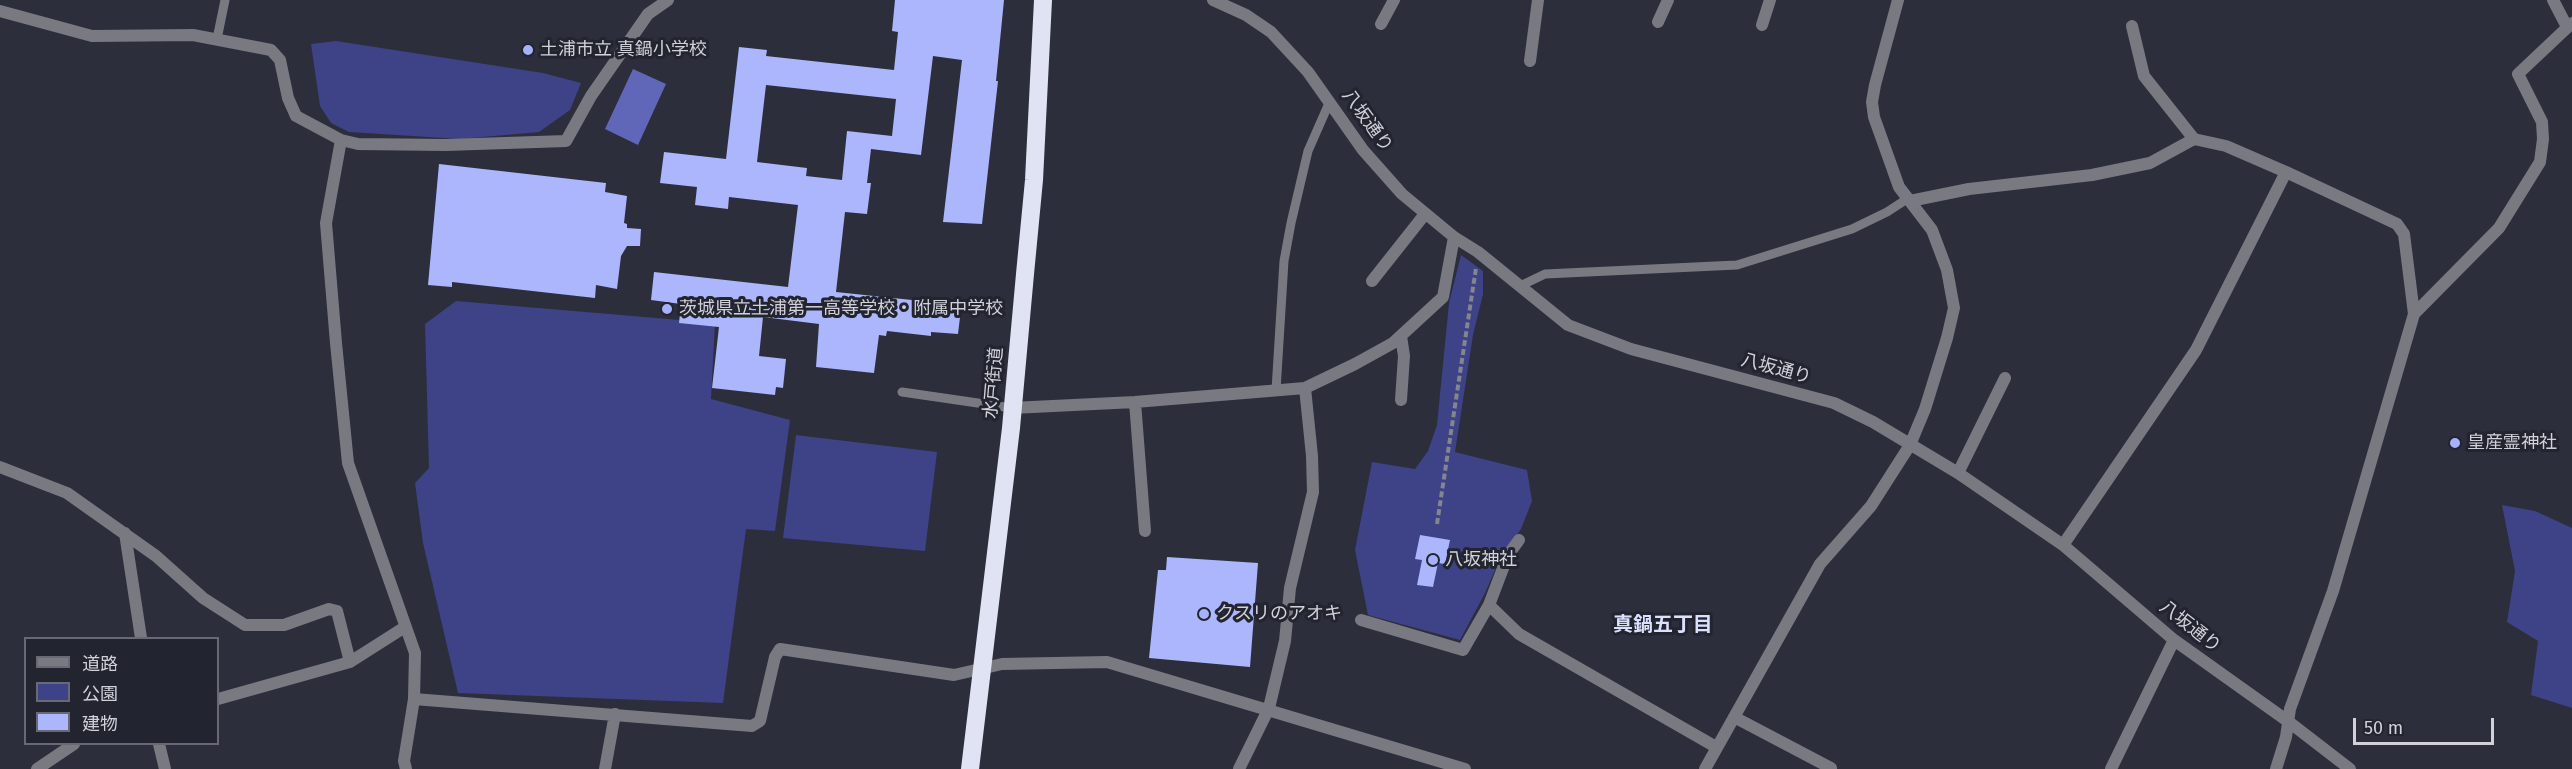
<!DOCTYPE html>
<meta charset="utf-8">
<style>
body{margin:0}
#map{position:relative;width:2572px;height:769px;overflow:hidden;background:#2c2e3b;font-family:"Fira Sans","Noto Sans JP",sans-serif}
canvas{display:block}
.legend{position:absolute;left:24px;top:637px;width:195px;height:108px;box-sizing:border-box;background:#222430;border:2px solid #686974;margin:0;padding:8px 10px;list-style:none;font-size:18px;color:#d0d1d9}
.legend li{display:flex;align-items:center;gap:12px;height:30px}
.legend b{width:30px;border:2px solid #686974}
.scale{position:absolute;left:2353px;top:718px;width:141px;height:27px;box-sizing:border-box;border:3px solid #d0d1d9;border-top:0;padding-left:8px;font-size:18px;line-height:21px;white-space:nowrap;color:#d0d1d9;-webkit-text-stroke:4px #222430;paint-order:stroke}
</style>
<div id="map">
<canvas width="2572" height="769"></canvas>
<ul class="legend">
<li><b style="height:8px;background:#797a81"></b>道路</li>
<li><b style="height:16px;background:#3e4287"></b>公園</li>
<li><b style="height:16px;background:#acb6fc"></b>建物</li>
</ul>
<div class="scale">50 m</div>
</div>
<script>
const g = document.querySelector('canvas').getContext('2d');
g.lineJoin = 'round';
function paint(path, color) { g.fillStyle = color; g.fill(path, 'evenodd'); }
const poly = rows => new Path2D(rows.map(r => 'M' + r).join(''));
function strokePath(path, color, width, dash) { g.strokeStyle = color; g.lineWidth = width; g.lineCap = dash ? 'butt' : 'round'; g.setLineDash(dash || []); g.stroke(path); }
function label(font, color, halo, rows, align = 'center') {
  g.font = font + ' "Fira Sans","Noto Sans JP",sans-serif'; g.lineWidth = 6; g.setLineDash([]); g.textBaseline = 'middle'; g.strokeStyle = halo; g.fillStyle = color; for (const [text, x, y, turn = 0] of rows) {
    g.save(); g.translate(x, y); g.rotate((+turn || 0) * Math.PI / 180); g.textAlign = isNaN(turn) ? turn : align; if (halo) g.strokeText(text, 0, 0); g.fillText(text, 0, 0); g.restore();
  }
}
const green = poly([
 [336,41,543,73,581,83,570,110,539,132,460,139,349,132,331,123,320,106,311,44],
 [1461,255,1483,271,1483,294,1473,335,1455,452,1527,470,1532,501,1521,529,1501,556,1485,593,1460,640,1368,615,1355,550,1372,462,1415,469,1428,451,1437,425,1449,303],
 [456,301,715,323,711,399,790,420,775,531,746,529,723,703,458,693,423,543,415,483,429,468,425,324],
 [796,435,937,452,925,551,783,538],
 [2502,505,2535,511,2572,528,2572,708,2531,695,2538,641,2507,622,2515,571]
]);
const water = poly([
 [633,69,666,84,638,145,605,129]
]);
const building = poly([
 [895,0,1004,0,996,81,998,81,982,224,943,222,962,60,933,56,921,155,871,149,867,183,871,183,867,214,845,212,836,292,931,302,931,306,961,309,958,334,931,332,931,336,887,331,886,336,879,335,874,373,816,367,819,324,763,317,759,356,786,359,783,388,776,387,775,395,712,388,719,327,679,323,681,304,651,300,654,272,788,287,798,205,729,197,728,209,695,205,697,187,660,183,664,152,726,159,739,47,767,50,766,56,894,70,898,32,892,31],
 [766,85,896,99,892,136,847,131,842,180,806,176,807,168,757,162],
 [439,164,606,183,605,192,627,196,624,223,627,224,627,228,641,229,640,246,627,246,621,256,617,289,596,285,595,298,452,282,452,287,428,285],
 [1420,535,1450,540,1445,564,1438,563,1433,587,1417,585,1422,560,1415,559],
 [1167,557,1258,563,1250,667,1149,658,1158,570,1166,570]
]);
const path = poly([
 [1437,524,1476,268]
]);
const lane = poly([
 [217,39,225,0],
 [1520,286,1545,274,1737,265,1852,229,1887,212,1907,199],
 [1276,390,1284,261,1291,223,1308,151,1330,101],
 [902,392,1012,408]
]);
const street = poly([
 [1213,0,1246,15,1271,32,1308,72,1363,150,1402,194,1454,237,1478,252,1568,325,1631,349,1834,403,1873,422,1958,473,2063,545,2174,640,2289,722,2350,769],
 [2553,0,2567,27],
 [0,11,92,36,193,35,271,50,280,60,288,98,296,116,341,140,358,144,446,145,566,141,591,96,648,14,668,0],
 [1658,22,1668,0],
 [1381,24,1394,0],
 [1762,25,1770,0],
 [2132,26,2144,76,2194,139],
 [1530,61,1538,0],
 [341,140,326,223,336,343,348,463,415,653,414,699,404,761,406,769],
 [1910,201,1969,189,2092,175,2150,163,2194,139,2226,146,2286,172],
 [1372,281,1425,214],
 [1401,400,1404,356,1401,336],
 [1135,402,1145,531],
 [1012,408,1135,402,1305,388,1355,364,1393,343,1443,297,1454,237],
 [0,467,67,493,156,556,203,598,245,625,284,625,329,609,337,611,350,662],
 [1958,473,2005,378],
 [125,533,141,638],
 [2063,545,2196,350,2286,172,2397,224,2404,234,2414,314],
 [1489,605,1508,555,1519,540],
 [1361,620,1463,650,1489,605,1519,634,1716,747],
 [218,699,350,662,405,627],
 [414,699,752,726,760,721,775,657,780,649,954,675,1002,664,1107,662,1465,769],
 [1734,717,1831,768],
 [159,744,165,769],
 [37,769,74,744],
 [605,769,615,714],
 [1239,769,1269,708,1285,641,1290,588,1313,492,1312,456,1305,388],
 [1705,769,1820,564,1871,506,1910,445,1925,409,1947,338,1954,308,1947,270,1932,230,1899,187,1874,117,1872,102,1875,85,1898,0],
 [2111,769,2174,640],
 [2276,769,2286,737,2290,709,2333,591,2414,314,2499,228,2540,162,2543,139,2542,122,2518,74,2572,23]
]);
const highway = poly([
 [970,769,1011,428,1025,274,1034,180,1043,0]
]);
const markers = [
 [528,50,6,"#a6b1fc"],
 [667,309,6,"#a6b1fc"],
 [2455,443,6,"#a6b1fc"],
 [1433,560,6,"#a6b1fc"],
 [1204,614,6,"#a6b1fc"]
];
const poiNames = [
 ["土浦市立 真鍋小学校",540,50],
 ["茨城県立土浦第一高等学校・附属中学校",679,309],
 ["皇産霊神社",2467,443],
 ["八坂神社",1445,560],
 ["クスリのアオキ",1216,614]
];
const streetNames = [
 ["八坂通り",1367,121,54],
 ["八坂通り",1776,369,15],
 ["水戸街道",994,383,-85],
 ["八坂通り",2190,627,38]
];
const neighbourhoodNames = [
 ["真鍋五丁目",1663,625]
];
paint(green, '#3e4287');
paint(water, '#6067b8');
paint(building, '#acb6fc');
strokePath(path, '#83858f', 4, [6, 3]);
strokePath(lane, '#797a81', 9);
strokePath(street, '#797a81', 12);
strokePath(highway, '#e0e3f3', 18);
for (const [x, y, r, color] of markers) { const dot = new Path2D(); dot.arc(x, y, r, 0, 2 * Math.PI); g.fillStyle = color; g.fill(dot); strokePath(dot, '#222430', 2); }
label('18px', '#d0d1d9', '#222430', poiNames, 'left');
label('18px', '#d0d1d9', '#222430', streetNames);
label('bold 20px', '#dbe0fd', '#222430', neighbourhoodNames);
</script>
